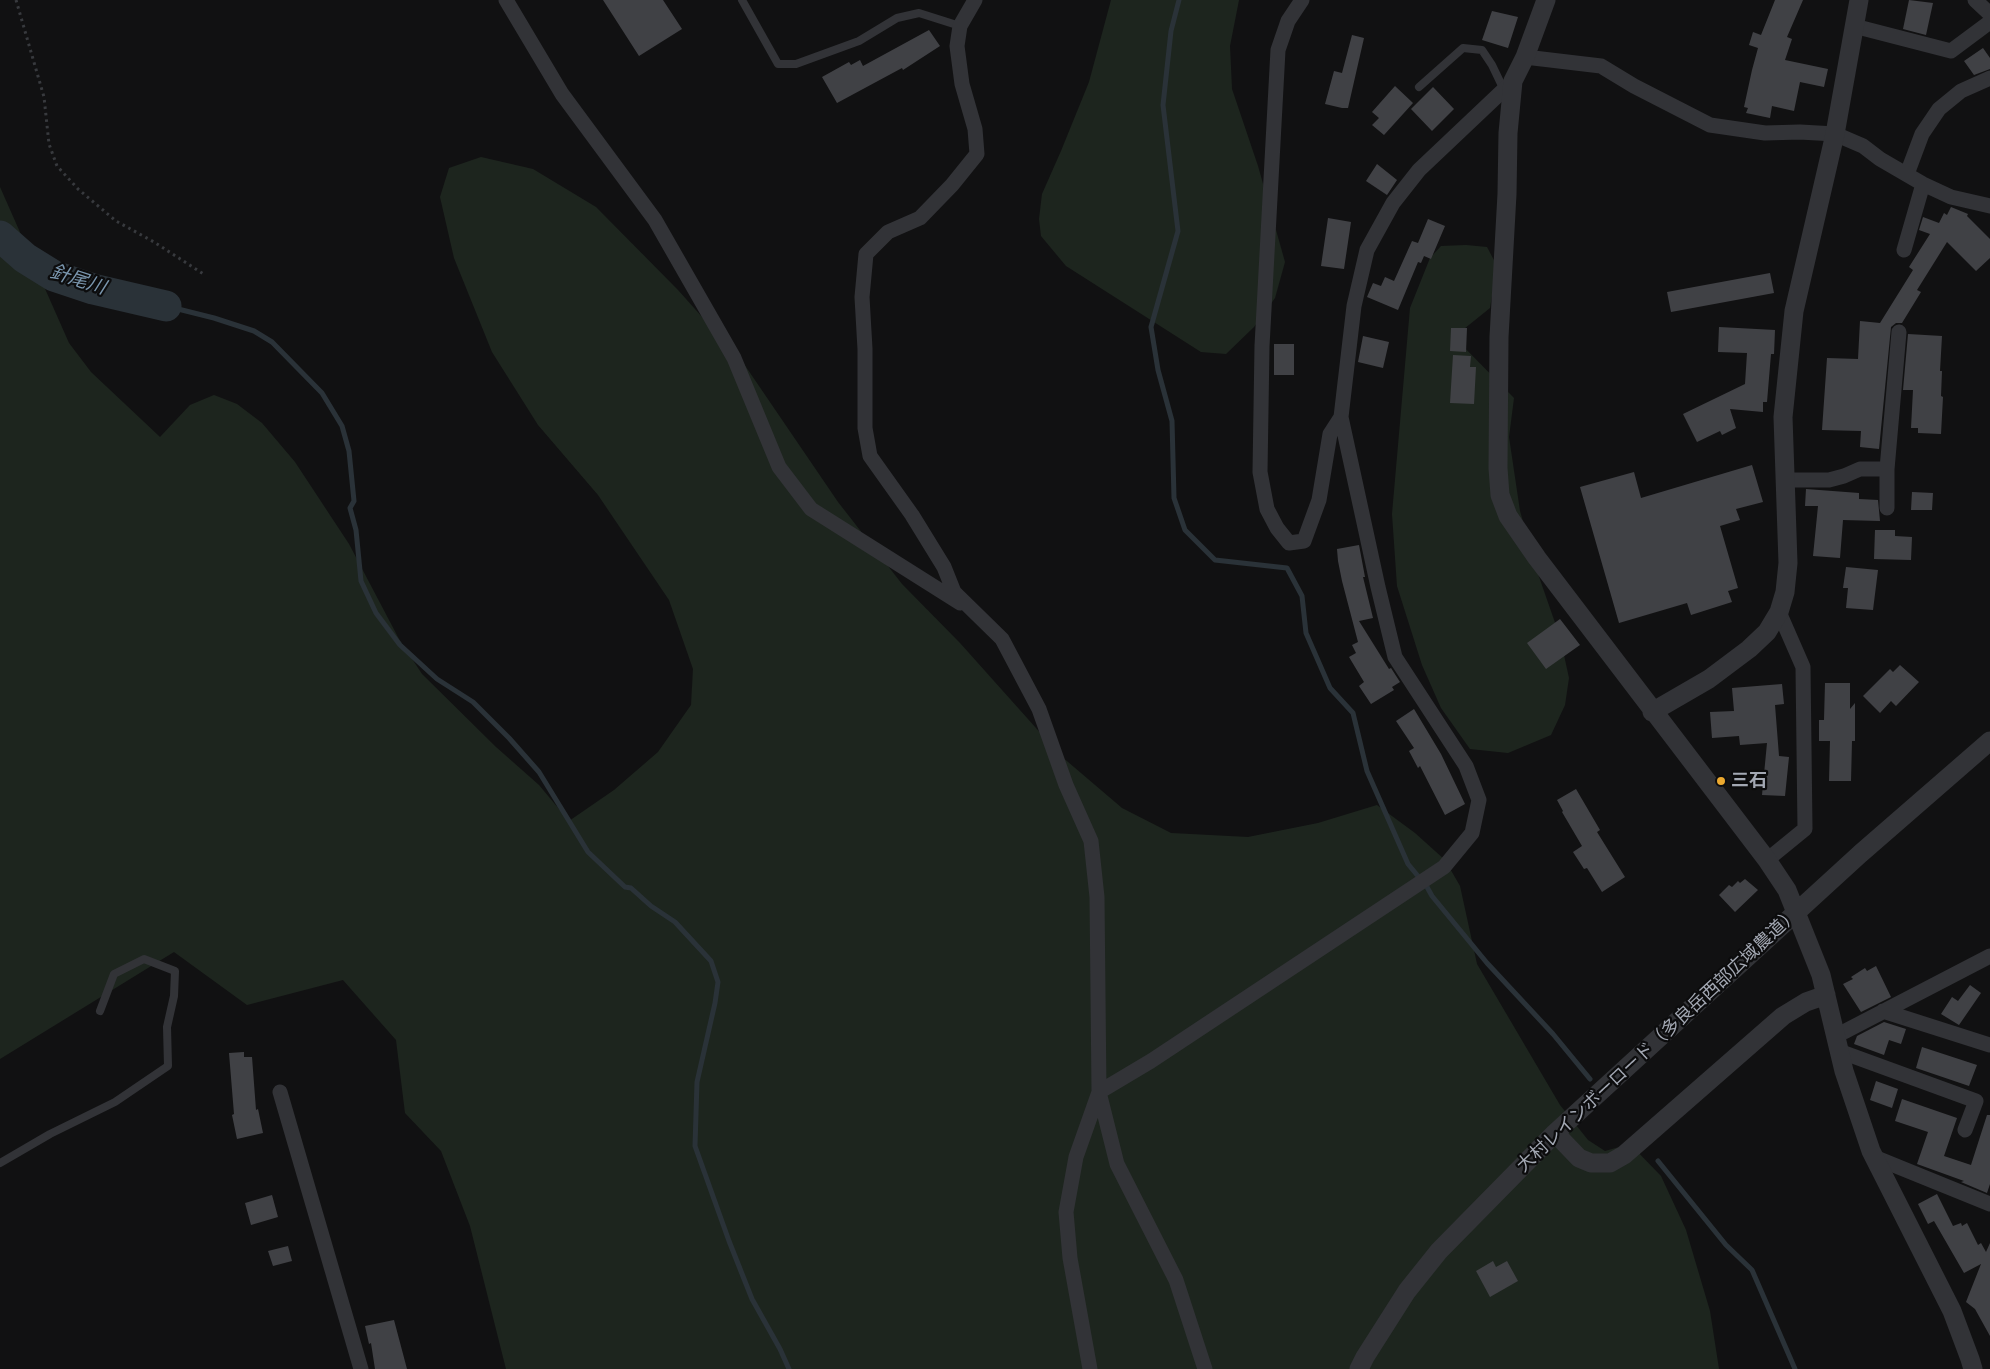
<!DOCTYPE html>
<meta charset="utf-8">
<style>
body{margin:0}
canvas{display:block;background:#111112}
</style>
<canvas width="1990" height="1369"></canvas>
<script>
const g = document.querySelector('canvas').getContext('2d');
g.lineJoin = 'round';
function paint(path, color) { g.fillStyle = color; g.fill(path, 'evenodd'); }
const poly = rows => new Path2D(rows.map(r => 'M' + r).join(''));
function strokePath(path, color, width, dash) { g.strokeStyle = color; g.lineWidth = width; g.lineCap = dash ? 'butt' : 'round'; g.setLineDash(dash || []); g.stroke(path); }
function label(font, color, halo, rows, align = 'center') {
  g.font = font + ' Mulish,"Noto Sans JP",sans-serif'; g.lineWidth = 4.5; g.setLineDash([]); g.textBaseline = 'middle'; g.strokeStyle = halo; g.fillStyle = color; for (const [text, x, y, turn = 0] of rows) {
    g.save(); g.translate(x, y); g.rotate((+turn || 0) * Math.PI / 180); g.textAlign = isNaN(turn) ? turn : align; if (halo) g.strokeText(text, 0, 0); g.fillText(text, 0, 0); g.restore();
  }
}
const green = poly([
 [1111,0,1239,0,1230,46,1232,89,1258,166,1285,262,1275,298,1254,327,1226,354,1201,352,1066,266,1041,236,1039,219,1042,194,1061,151,1089,82],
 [481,157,533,169,596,207,678,290,744,364,838,502,902,584,960,643,1061,756,1122,808,1171,833,1248,837,1318,823,1377,805,1415,833,1445,860,1460,886,1477,964,1560,1105,1588,1140,1605,1151,1630,1144,1661,1176,1686,1230,1710,1311,1719,1369,506,1369,470,1226,441,1151,405,1113,396,1040,343,980,247,1005,174,952,0,1059,0,187,69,343,91,372,160,437,190,405,214,395,237,404,262,423,295,462,349,544,399,639,422,674,496,747,539,785,569,821,614,790,658,752,691,705,693,669,669,600,598,495,538,425,492,352,454,258,440,197,449,168],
 [1466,245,1487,247,1497,266,1490,308,1454,337,1514,398,1509,437,1520,511,1537,571,1560,637,1569,678,1565,705,1551,735,1508,753,1470,749,1441,708,1422,665,1397,586,1392,514,1410,308,1430,258,1441,246]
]);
const stream = poly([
 [1179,0,1171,31,1163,105,1178,231,1151,327,1158,370,1172,421,1174,498,1185,530,1215,560,1287,568,1302,596,1306,633,1330,688,1353,713,1367,771,1408,864,1427,887,1432,896,1487,963,1553,1034,1590,1079],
 [166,306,214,318,254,331,272,342,322,393,342,426,349,451,354,501,350,508,356,530,361,581,376,613,400,645,437,679,473,702,509,738,539,772,588,852,625,887,631,888,651,906,675,922,711,961,718,982,715,1003,697,1082,695,1146,729,1241,752,1299,780,1349,789,1369],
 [1658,1161,1726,1245,1752,1270,1795,1369]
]);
const river = poly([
 [0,236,25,258,54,276,93,289,166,306]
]);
const building = poly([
 [603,0,663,0,682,29,639,56],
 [1775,0,1803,0,1787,37,1792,39,1785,60,1828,69,1824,87,1800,82,1794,111,1772,106,1770,118,1746,113,1748,108,1744,107,1752,70,1758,48,1749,45,1753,32,1761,35],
 [1909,0,1933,3,1926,35,1903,29],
 [1492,11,1518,17,1508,48,1482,40],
 [929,30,940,46,903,70,902,68,837,103,822,77,849,62,851,65,860,60,863,66],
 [1352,35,1364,38,1348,108,1342,108,1325,104,1334,71,1342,73],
 [1983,48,1990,58,1990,69,1974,75,1964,61],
 [1395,86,1413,103,1384,135,1372,125,1379,118,1372,112],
 [1433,87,1454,109,1432,131,1411,109],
 [1377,164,1397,180,1387,195,1366,181],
 [1951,207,1968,214,1967,216,1990,239,1990,258,1976,271,1947,242,1917,290,1921,292,1902,323,1896,323,1891,327,1879,449,1860,447,1861,431,1822,430,1827,358,1858,359,1860,321,1880,323,1913,270,1909,267,1930,234,1919,230,1923,217,1939,223,1944,213,1947,215],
 [1328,218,1351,222,1344,269,1321,266],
 [1428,219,1445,226,1431,259,1424,256,1421,263,1418,262,1398,310,1367,297,1373,283,1381,286,1385,277,1394,281,1412,241,1418,243],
 [1770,273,1774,293,1671,312,1667,292],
 [1719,327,1775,330,1774,354,1771,354,1767,402,1763,402,1763,412,1730,409,1736,428,1722,435,1720,431,1697,442,1683,414,1745,384,1747,353,1718,352],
 [1451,328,1467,328,1466,352,1450,351],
 [1908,334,1942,336,1940,371,1942,371,1941,396,1943,397,1941,434,1918,433,1918,428,1911,428,1913,390,1903,390],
 [1363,336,1389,342,1383,368,1358,362],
 [1274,344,1294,344,1294,375,1274,375],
 [1453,355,1471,356,1470,367,1476,367,1474,404,1450,403],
 [1752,465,1763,502,1736,509,1740,520,1720,526,1738,588,1728,591,1732,602,1691,615,1687,603,1619,623,1580,487,1634,472,1641,498],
 [1806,489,1859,493,1859,499,1878,500,1880,521,1843,520,1840,558,1813,556,1818,506,1805,506],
 [1912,492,1933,493,1932,510,1911,510],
 [1875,530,1895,530,1895,536,1912,537,1911,560,1874,559],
 [1359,545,1365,577,1363,577,1373,618,1359,621,1389,669,1391,668,1400,682,1392,687,1394,690,1371,704,1359,686,1364,682,1349,657,1356,653,1352,645,1358,642,1342,581,1338,561,1337,549],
 [1846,567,1878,570,1873,610,1846,608,1848,588,1843,588],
 [1560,619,1580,645,1546,669,1527,643],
 [1900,665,1919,682,1896,706,1891,701,1880,713,1863,696,1890,669,1893,672],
 [1825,683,1850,683,1850,709,1855,703,1855,741,1852,741,1851,781,1829,781,1830,741,1819,741,1819,720,1824,720],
 [1782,684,1784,704,1775,705,1779,756,1789,757,1785,796,1762,795,1767,743,1740,745,1739,736,1712,738,1710,712,1734,711,1732,688],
 [1414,709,1441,754,1465,804,1445,815,1420,766,1418,768,1409,751,1414,748,1396,721],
 [1576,789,1600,830,1597,832,1625,877,1602,892,1587,868,1584,869,1573,852,1582,846,1562,812,1563,811,1557,800],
 [1745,879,1758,890,1735,912,1719,895,1729,885,1732,887,1738,881,1740,883],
 [1876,966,1891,997,1861,1012,1843,984,1853,979,1851,977,1865,968,1867,971],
 [1970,985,1981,993,1959,1025,1941,1014,1952,997,1958,1001],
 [1884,1022,1906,1029,1901,1044,1889,1040,1884,1055,1854,1044,1857,1036],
 [1922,1047,1977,1065,1969,1086,1916,1068],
 [244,1052,244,1057,252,1057,256,1110,258,1109,263,1133,237,1139,232,1115,234,1114,229,1053],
 [1876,1081,1898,1089,1892,1108,1870,1100],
 [1902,1099,1957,1118,1944,1156,1971,1165,1987,1115,1990,1115,1990,1184,1987,1193,1961,1182,1964,1181,1917,1164,1928,1132,1895,1121],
 [1937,1194,1953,1226,1961,1223,1962,1226,1967,1223,1978,1245,1981,1243,1986,1252,1990,1243,1990,1336,1975,1309,1966,1302,1981,1264,1964,1273,1934,1221,1928,1224,1918,1204],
 [272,1195,278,1217,251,1225,245,1203],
 [288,1246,292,1261,273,1266,268,1251],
 [1493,1261,1496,1267,1507,1261,1518,1281,1490,1297,1476,1271],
 [394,1320,407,1369,375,1369,371,1343,369,1344,365,1326]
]);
const path = poly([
 [16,0,44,97,49,144,57,166,78,189,116,221,154,242,205,275]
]);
const service = poly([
 [742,0,778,64,796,64,859,41,897,18,919,13,960,26],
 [1419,87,1463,48,1482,50,1492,65,1504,90],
 [0,1163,50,1134,115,1102,168,1066,167,1027,174,996,175,971,144,959,114,974,100,1011]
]);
const minor = poly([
 [506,0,562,94,655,220,734,358,779,467,811,509,960,603],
 [975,0,960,26,957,46,962,84,975,129,977,154,952,185,920,218,888,232,866,254,862,297,865,349,865,428,870,456,912,515,944,567,954,592,1002,639,1039,709,1066,785,1091,841,1097,897,1099,1092,1117,1164,1176,1280,1205,1369],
 [1302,0,1288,21,1278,50,1262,346,1260,472,1267,509,1277,528,1289,543,1304,541,1319,500,1330,434,1341,417],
 [1975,0,1990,14],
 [1854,26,1951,51,1990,22],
 [1525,57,1601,66,1634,86,1710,125,1765,133,1800,132,1835,134,1863,146,1880,159,1923,184,1951,197,1990,206],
 [1907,174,1922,134,1939,109,1961,91,1990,78],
 [1904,250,1923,184],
 [1887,469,1899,332],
 [1785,480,1829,480,1844,476,1860,469,1887,469,1887,508],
 [1767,860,1805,829,1803,667,1779,612],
 [1883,1011,1990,1045],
 [1836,1036,1990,956],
 [1839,1051,1976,1101,1965,1130],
 [280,1092,361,1369],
 [1874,1157,1990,1204],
 [1090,1369,1070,1258,1066,1212,1076,1157,1099,1092,1151,1061,1444,867,1472,833,1479,800,1466,766,1395,657,1378,587,1341,417,1354,306,1367,250,1393,203,1419,170,1513,81]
]);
const tertiary = poly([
 [1546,0,1525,57,1513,81,1508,133,1507,194,1499,337,1498,468,1500,495,1508,516,1537,558,1767,860,1787,890,1821,975,1844,1071,1871,1151,1952,1311,1970,1359,1973,1369],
 [1652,712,1709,679,1749,649,1767,632,1779,612,1785,592,1788,563,1783,417,1794,311,1835,134,1859,0],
 [1555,1133,1579,1158,1591,1163,1610,1163,1624,1155,1783,1016,1806,1002,1826,995],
 [1359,1369,1365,1357,1407,1291,1439,1251,1555,1133,1860,854,1990,741]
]);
const markers = [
 [1721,781,5,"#eca92f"]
];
const poiNames = [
 ["三石",1731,781]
];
const streetNames = [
 ["大村レインボーロード（多良岳西部広域農道）",1658,1040,-43]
];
const waterNames = [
 ["針尾川",78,280,18]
];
paint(green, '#1d251e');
strokePath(stream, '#2a3238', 5);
strokePath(river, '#2a3238', 31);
paint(building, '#404145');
strokePath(path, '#383a3e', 3, [2.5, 4]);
strokePath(service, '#323337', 8);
strokePath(minor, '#323337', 15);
strokePath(tertiary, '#323337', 19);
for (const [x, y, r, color] of markers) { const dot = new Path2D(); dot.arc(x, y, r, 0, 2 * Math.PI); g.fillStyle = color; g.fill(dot); strokePath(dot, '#0c0c0d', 2); }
label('bold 18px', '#a3a8b3', '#0c0c0d', poiNames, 'left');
label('18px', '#a3a8b3', '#0c0c0d', streetNames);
label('italic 19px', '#7a96ae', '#0c0c0d', waterNames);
</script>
